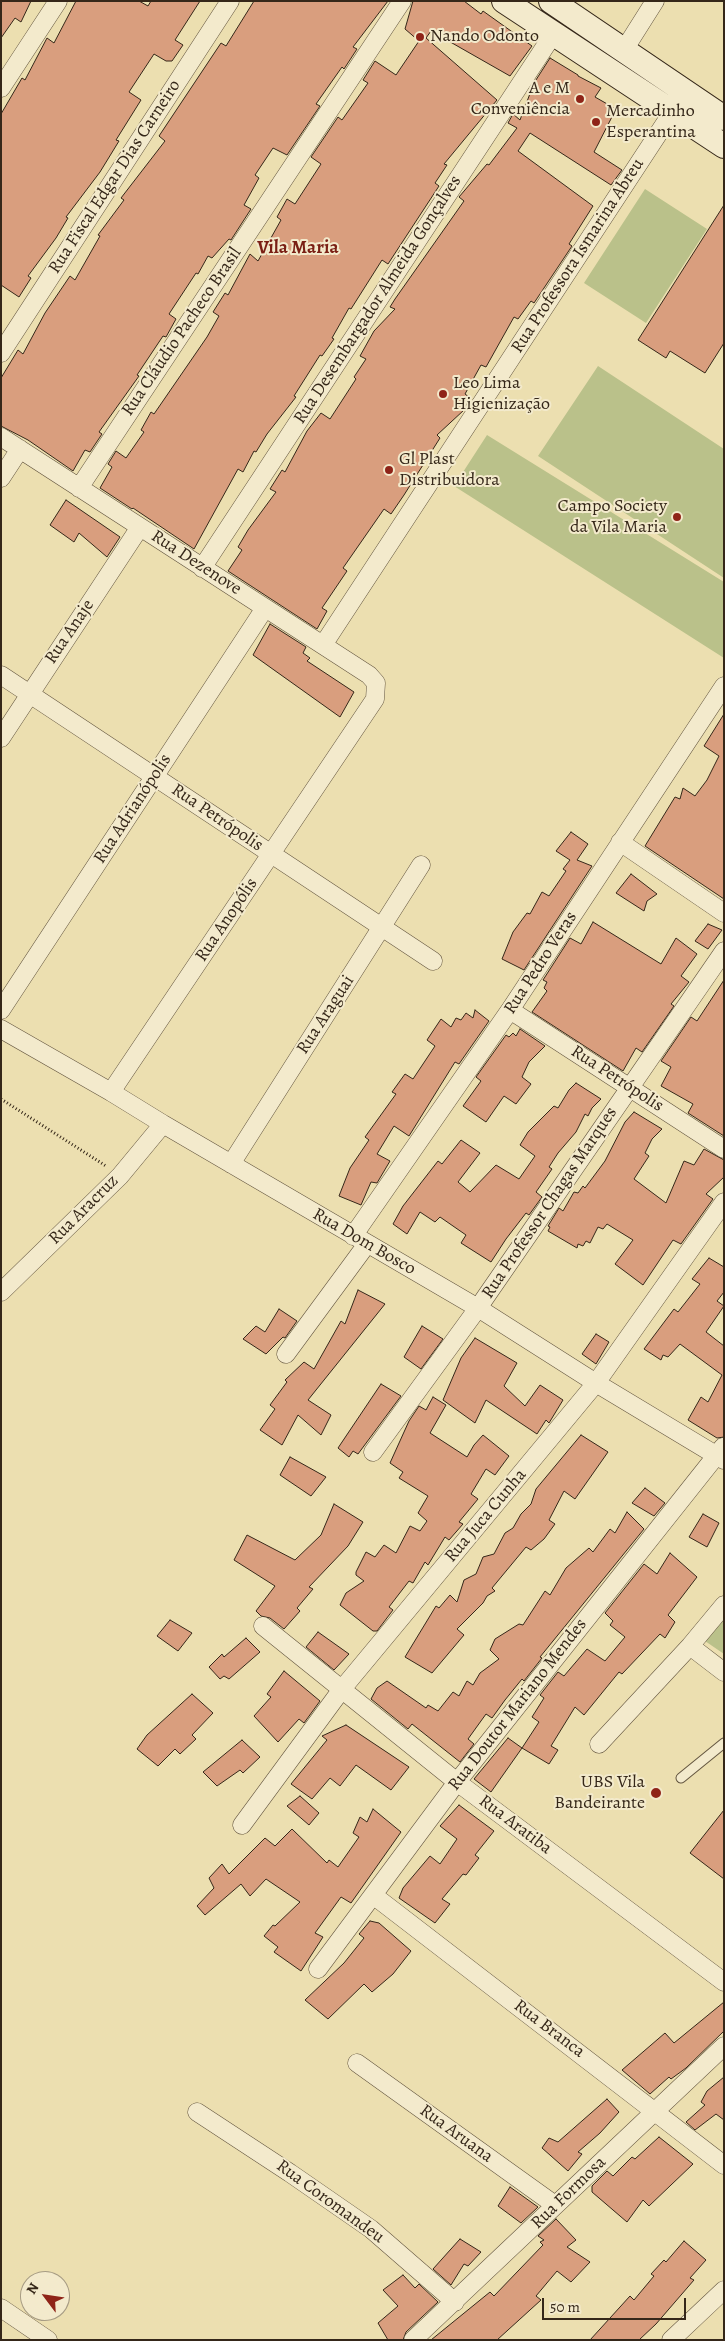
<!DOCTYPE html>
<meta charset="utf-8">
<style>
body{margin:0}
#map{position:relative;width:725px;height:2341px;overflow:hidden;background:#ecdfb0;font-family:Alegreya,serif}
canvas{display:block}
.frame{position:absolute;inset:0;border:2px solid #352719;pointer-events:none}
.north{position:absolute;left:20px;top:2271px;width:50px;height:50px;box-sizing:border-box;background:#f3eacc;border:1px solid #a79c84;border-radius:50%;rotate:301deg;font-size:14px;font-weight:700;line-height:20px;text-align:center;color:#352719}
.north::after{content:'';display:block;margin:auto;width:18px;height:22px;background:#8f2418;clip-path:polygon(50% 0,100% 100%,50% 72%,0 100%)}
.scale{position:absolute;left:542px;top:2298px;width:144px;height:22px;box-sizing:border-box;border:2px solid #352719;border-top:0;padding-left:6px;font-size:15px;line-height:18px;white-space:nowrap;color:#352719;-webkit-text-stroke:4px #f3eacc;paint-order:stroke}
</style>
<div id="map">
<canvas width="725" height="2341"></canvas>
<div class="frame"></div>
<div class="north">N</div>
<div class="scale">50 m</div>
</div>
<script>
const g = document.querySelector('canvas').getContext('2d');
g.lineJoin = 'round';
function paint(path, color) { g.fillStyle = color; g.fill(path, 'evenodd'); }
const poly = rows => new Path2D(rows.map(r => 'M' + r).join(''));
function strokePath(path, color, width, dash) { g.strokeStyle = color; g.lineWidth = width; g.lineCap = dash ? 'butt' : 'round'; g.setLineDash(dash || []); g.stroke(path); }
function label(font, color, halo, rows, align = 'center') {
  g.font = font + ' Alegreya,serif'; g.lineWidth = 4; g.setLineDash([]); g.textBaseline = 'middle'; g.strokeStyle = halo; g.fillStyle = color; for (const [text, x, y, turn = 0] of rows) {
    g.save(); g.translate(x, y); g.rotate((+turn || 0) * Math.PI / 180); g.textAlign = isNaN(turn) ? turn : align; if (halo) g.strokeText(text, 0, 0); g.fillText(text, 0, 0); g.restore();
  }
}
const green = poly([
 [645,189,707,229,646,323,584,283],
 [598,366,724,449,724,578,538,456],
 [487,435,724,582,724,658,454,486],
 [724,1618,724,1654,705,1641]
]);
const building = poly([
 [1,1,31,1,21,22,15,18,1,38,1,1],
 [76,1,139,1,148,6,151,1,200,1,175,40,183,45,172,61,166,61,154,54,129,92,141,100,116,140,119,141,100,172,66,217,68,218,56,238,28,276,31,278,19,297,1,285,1,114,22,78,25,80,47,38,54,43,76,1],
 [254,1,388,1,353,47,357,49,344,69,342,67,316,104,320,106,287,155,273,148,255,175,259,178,244,205,251,209,231,240,229,239,212,258,208,256,198,274,196,273,169,314,176,319,166,337,163,336,137,375,139,376,99,432,102,434,90,452,85,450,73,471,28,440,1,426,1,378,18,350,23,354,45,313,70,276,75,280,100,236,98,235,124,200,121,198,165,141,159,136,221,43,226,46,254,1],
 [413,1,464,1,481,14,483,11,532,46,510,76,431,31,426,38,497,100,444,164,447,165,435,183,439,186,388,264,382,260,351,309,349,308,332,338,334,339,322,356,320,355,294,396,296,397,267,434,256,452,254,451,243,472,238,469,194,549,133,508,132,509,100,488,112,467,108,464,116,451,126,458,144,432,141,430,151,412,154,414,207,337,219,316,213,312,225,293,228,295,250,254,258,261,281,220,277,217,287,199,295,204,321,164,311,157,338,117,342,120,368,83,363,80,375,61,396,75,419,41,405,29,413,1],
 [550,58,578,75,578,76,601,88,595,97,616,109,594,152,622,170,611,185,530,133,518,151,593,206,569,244,572,246,534,303,531,301,518,319,514,317,486,367,481,365,465,394,469,397,464,410,437,435,440,438,404,495,391,514,384,509,343,568,347,571,322,608,327,611,317,629,228,571,242,550,238,547,248,530,276,492,270,489,282,470,285,472,307,431,321,413,330,419,356,379,354,377,366,359,360,356,374,331,395,309,390,307,395,299,464,201,459,197,487,164,489,165,517,128,508,123,513,114,520,120,534,83,550,58],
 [724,205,724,343,705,373,670,351,666,358,638,340,724,205],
 [66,500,120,537,107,557,79,533,74,542,50,525,66,500],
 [270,624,306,647,303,653,310,658,307,661,354,692,340,717,253,655,270,624],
 [724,714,724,899,645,846,675,797,680,799,683,788,695,796,707,780,719,756,704,746,724,714],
 [571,832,588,844,577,860,592,866,524,970,502,959,513,932,527,913,530,914,542,892,549,896,566,871,563,869,570,860,556,851,571,832],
 [631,874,657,894,647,901,644,911,616,893,631,874],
 [593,922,661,964,676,938,697,954,681,976,689,982,671,1004,674,1006,642,1052,636,1048,623,1071,532,1012,547,991,544,988,547,982,543,980,570,938,581,944,593,922],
 [708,924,722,930,708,949,695,941,708,924],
 [724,980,724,1136,688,1113,693,1104,661,1086,671,1067,661,1061,691,1017,697,1021,724,980],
 [475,1010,489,1021,459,1064,455,1062,409,1136,394,1126,377,1154,390,1161,377,1183,371,1182,361,1205,339,1196,350,1168,369,1140,365,1137,396,1094,392,1092,405,1074,413,1079,435,1046,427,1040,441,1019,451,1027,456,1018,461,1020,466,1013,473,1018,475,1010],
 [520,1029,545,1046,529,1062,522,1077,531,1084,516,1104,504,1096,486,1122,463,1106,481,1081,476,1077,506,1035,509,1037,513,1033,516,1036,520,1029],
 [576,1083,601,1099,592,1108,588,1116,585,1114,576,1132,558,1153,549,1167,552,1169,536,1192,542,1197,529,1215,526,1213,506,1239,491,1262,461,1243,466,1235,440,1217,435,1222,420,1212,407,1234,393,1224,403,1206,438,1161,442,1164,461,1140,480,1153,458,1182,470,1192,496,1165,519,1179,535,1156,520,1145,528,1132,554,1106,558,1108,569,1090,576,1083],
 [634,1112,662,1129,652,1139,645,1153,649,1156,634,1179,666,1203,684,1161,694,1165,704,1149,724,1160,724,1177,706,1194,713,1199,681,1244,673,1240,643,1285,615,1264,633,1240,607,1224,603,1229,598,1227,590,1243,586,1241,583,1246,578,1244,577,1248,548,1231,550,1227,548,1226,559,1208,563,1211,574,1192,578,1193,583,1186,585,1188,605,1161,625,1122,634,1112],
 [709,1258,724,1267,724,1292,717,1301,724,1306,706,1332,724,1346,724,1437,717,1438,688,1420,701,1397,708,1402,722,1375,680,1344,668,1357,663,1355,661,1360,644,1349,674,1309,678,1312,700,1284,692,1279,709,1258],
 [358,1290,385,1304,308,1400,331,1415,321,1435,298,1415,282,1445,260,1430,275,1409,270,1405,287,1382,285,1380,304,1362,314,1369,341,1321,345,1324,358,1290],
 [279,1309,297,1321,285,1338,283,1337,266,1354,243,1339,256,1326,265,1332,279,1309],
 [422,1326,443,1339,421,1369,404,1357,422,1326],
 [596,1334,609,1342,596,1364,582,1354,596,1334],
 [475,1338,517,1363,504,1386,525,1406,540,1385,563,1400,549,1423,546,1420,537,1434,486,1400,475,1423,443,1400,461,1358,475,1338],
 [381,1384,401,1396,358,1454,353,1451,349,1457,338,1448,381,1384],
 [433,1397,446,1405,430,1433,467,1457,474,1445,483,1435,509,1456,495,1475,486,1469,471,1494,478,1499,459,1522,463,1524,449,1540,445,1537,428,1565,425,1562,413,1583,409,1581,389,1607,393,1610,377,1631,373,1631,340,1605,346,1593,364,1581,356,1575,356,1572,366,1552,375,1557,384,1545,396,1553,410,1526,420,1531,427,1521,418,1513,428,1496,399,1478,403,1472,390,1463,409,1421,419,1406,426,1410,433,1397],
 [581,1435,608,1452,575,1499,564,1491,549,1520,555,1524,544,1539,531,1550,526,1547,492,1588,495,1591,487,1596,483,1603,457,1629,464,1635,432,1673,405,1657,436,1606,439,1608,450,1595,457,1602,464,1580,476,1574,483,1557,494,1554,505,1533,513,1528,521,1514,531,1504,536,1489,581,1435],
 [290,1457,326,1477,311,1496,280,1475,290,1457],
 [645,1488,665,1503,654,1516,632,1503,645,1488],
 [334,1504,363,1522,348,1546,309,1587,313,1589,297,1608,300,1611,284,1629,270,1618,261,1616,256,1611,275,1586,234,1560,247,1535,295,1560,321,1535,334,1504],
 [627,1512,644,1529,540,1657,542,1658,524,1681,522,1679,505,1700,492,1718,486,1714,468,1739,474,1744,460,1762,412,1724,408,1729,371,1699,377,1688,387,1681,426,1708,428,1705,438,1711,453,1692,459,1696,467,1681,473,1685,480,1673,499,1659,490,1650,495,1639,519,1624,523,1625,545,1591,550,1595,566,1568,589,1548,593,1552,610,1529,615,1533,627,1512],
 [703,1514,719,1523,707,1547,689,1537,703,1514],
 [670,1553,697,1577,668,1615,675,1622,665,1638,660,1634,622,1674,619,1672,584,1715,575,1707,551,1746,558,1750,549,1764,522,1748,539,1722,532,1717,544,1698,540,1695,558,1672,564,1676,587,1649,605,1661,625,1637,610,1625,613,1621,605,1613,644,1564,657,1574,670,1553],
 [170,1620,192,1633,178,1651,157,1636,170,1620],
 [318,1632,349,1654,334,1670,306,1647,318,1632],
 [246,1638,260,1652,229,1679,224,1676,220,1679,209,1667,222,1654,224,1657,246,1638],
 [284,1671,320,1701,304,1723,299,1719,278,1742,254,1716,271,1697,267,1694,284,1671],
 [192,1694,213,1713,192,1735,196,1739,180,1754,175,1749,158,1766,137,1749,147,1735,192,1694],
 [346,1725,409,1767,391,1790,356,1765,340,1786,330,1778,312,1799,291,1784,327,1740,322,1736,346,1725],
 [508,1738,522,1748,491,1792,474,1779,508,1738],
 [242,1740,260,1757,243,1773,240,1770,217,1786,203,1772,242,1740],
 [300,1796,319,1813,309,1825,287,1806,300,1796],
 [459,1805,494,1831,475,1855,479,1858,466,1875,463,1874,442,1899,450,1904,435,1923,399,1898,403,1888,430,1856,440,1864,457,1839,440,1826,459,1805],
 [373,1809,401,1832,351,1903,341,1897,315,1933,323,1937,301,1971,274,1952,278,1947,264,1936,273,1925,275,1926,300,1902,266,1879,250,1896,241,1884,205,1915,197,1906,214,1888,209,1878,222,1864,229,1874,265,1838,275,1846,292,1829,327,1863,329,1860,338,1867,359,1837,353,1833,360,1817,367,1822,373,1809],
 [724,1810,724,1879,690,1853,724,1810],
 [370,1921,379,1923,411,1951,393,1974,372,1992,364,1984,328,2019,305,2000,344,1963,364,1938,359,1934,370,1921],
 [724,2002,724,2031,686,2068,671,2079,669,2077,650,2094,622,2070,665,2033,674,2043,724,2002],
 [724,2077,724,2120,716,2114,695,2130,686,2122,705,2105,701,2102,707,2091,724,2077],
 [607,2099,619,2112,600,2133,578,2152,582,2154,568,2171,542,2148,549,2138,558,2142,607,2099],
 [659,2137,693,2164,649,2206,643,2200,627,2222,592,2192,592,2186,607,2171,613,2176,632,2157,635,2159,659,2137],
 [510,2187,538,2207,521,2223,498,2206,510,2187],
 [556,2219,576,2240,567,2247,590,2262,571,2282,557,2271,536,2296,541,2300,497,2340,431,2340,490,2292,494,2296,543,2245,540,2242,544,2240,538,2236,556,2219],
 [460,2239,481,2252,468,2266,464,2264,451,2285,433,2269,460,2239],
 [684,2241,706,2260,690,2278,694,2280,656,2324,639,2340,590,2340,630,2296,634,2300,654,2276,651,2274,664,2260,666,2262,684,2241],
 [403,2275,415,2288,419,2284,438,2302,406,2332,403,2340,388,2340,378,2323,398,2306,383,2290,403,2275]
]);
const path = poly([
 [1,1099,106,1166]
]);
const lane = poly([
 [681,1778,724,1743]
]);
const street = poly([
 [624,50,655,1],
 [1,88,58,1],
 [1,353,230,1],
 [1,437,369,675,376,683,375,699,111,1092],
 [1,478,20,449],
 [79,488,402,1],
 [202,568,554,33],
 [323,645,679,102],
 [1,675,433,961],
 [1,738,140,527],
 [620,842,724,913],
 [1,1010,265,608],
 [510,1010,724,1149],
 [1,1029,111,1092,163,1124,478,1308,596,1383,724,1460],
 [231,1164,421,865],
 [353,1236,510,1010,724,686],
 [1,1292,120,1176,163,1124],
 [286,1354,367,1244],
 [373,1452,478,1308,724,951],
 [263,1626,457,1782,724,1982],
 [690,1646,724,1672],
 [599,1744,690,1646,724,1605],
 [242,1825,342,1689,596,1383,724,1202],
 [373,1895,724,2165],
 [318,1969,457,1782,723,1447],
 [357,2063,555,2205],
 [197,2112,290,2173,371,2229,455,2302],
 [1,2308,48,2340],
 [413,2340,724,2046],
 [671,2340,724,2290]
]);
const secondary = poly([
 [504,1,724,146],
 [551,1,724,118]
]);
const markers = [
 [420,37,5,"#8f2418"],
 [580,99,5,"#8f2418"],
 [596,122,5,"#8f2418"],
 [443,394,5,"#8f2418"],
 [389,470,5,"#8f2418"],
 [677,517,5,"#8f2418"],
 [656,1793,6,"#8f2418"]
];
const poiNames = [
 ["Nando Odonto",430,37],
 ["A e M",570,89,"right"],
 ["Conveniência",570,110,"right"],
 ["Mercadinho",606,112],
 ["Esperantina",606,133],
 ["Leo Lima",453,384],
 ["Higienização",453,405],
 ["Gl Plast",399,460],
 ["Distribuidora",399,481],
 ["Campo Society",667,507,"right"],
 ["da Vila Maria",667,528,"right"],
 ["UBS Vila",645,1783,"right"],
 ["Bandeirante",645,1804,"right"]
];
const streetNames = [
 ["Rua Fiscal Edgar Dias Carneiro",115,177,-57],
 ["Rua Professora Ismarina Abreu",578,256,-57],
 ["Rua Desembargador Almeida Gonçalves",378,300,-57],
 ["Rua Cláudio Pacheco Brasil",182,332,-56],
 ["Rua Dezenove",196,563,33],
 ["Rua Anaje",70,632,-56],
 ["Rua Adrianópolis",133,809,-57],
 ["Rua Petrópolis",217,818,34],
 ["Rua Anopólis",227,920,-56],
 ["Rua Pedro Veras",541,963,-57],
 ["Rua Araguai",326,1015,-57],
 ["Rua Petrópolis",617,1079,33],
 ["Rua Professor Chagas Marques",550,1203,-56],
 ["Rua Aracruz",84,1210,-45],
 ["Rua Dom Bosco",364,1242,30],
 ["Rua Juca Cunha",486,1516,-50],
 ["Rua Doutor Mariano Mendes",518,1705,-52],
 ["Rua Aratiba",515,1825,37],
 ["Rua Branca",549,2029,37],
 ["Rua Aruana",456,2134,36],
 ["Rua Formosa",569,2193,-44],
 ["Rua Coromandeu",330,2202,36]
];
const neighbourhoodNames = [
 ["Vila Maria",298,248]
];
paint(green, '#bac18a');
paint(building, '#d99e7e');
strokePath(building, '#352719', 1);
strokePath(lane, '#63553f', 11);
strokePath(street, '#63553f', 19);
strokePath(secondary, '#352719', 26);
strokePath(path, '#352719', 3, [1, 2.5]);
strokePath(lane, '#f3eacc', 9);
strokePath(street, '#f3eacc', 18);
strokePath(secondary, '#f3eacc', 24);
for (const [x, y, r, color] of markers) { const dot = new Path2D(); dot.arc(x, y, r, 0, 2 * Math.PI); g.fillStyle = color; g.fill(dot); strokePath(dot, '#f3eacc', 2); }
label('18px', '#352719', '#f3eacc', poiNames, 'left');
label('18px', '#352719', '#f3eacc', streetNames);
label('bold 19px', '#7a1f14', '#f3eacc', neighbourhoodNames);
</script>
